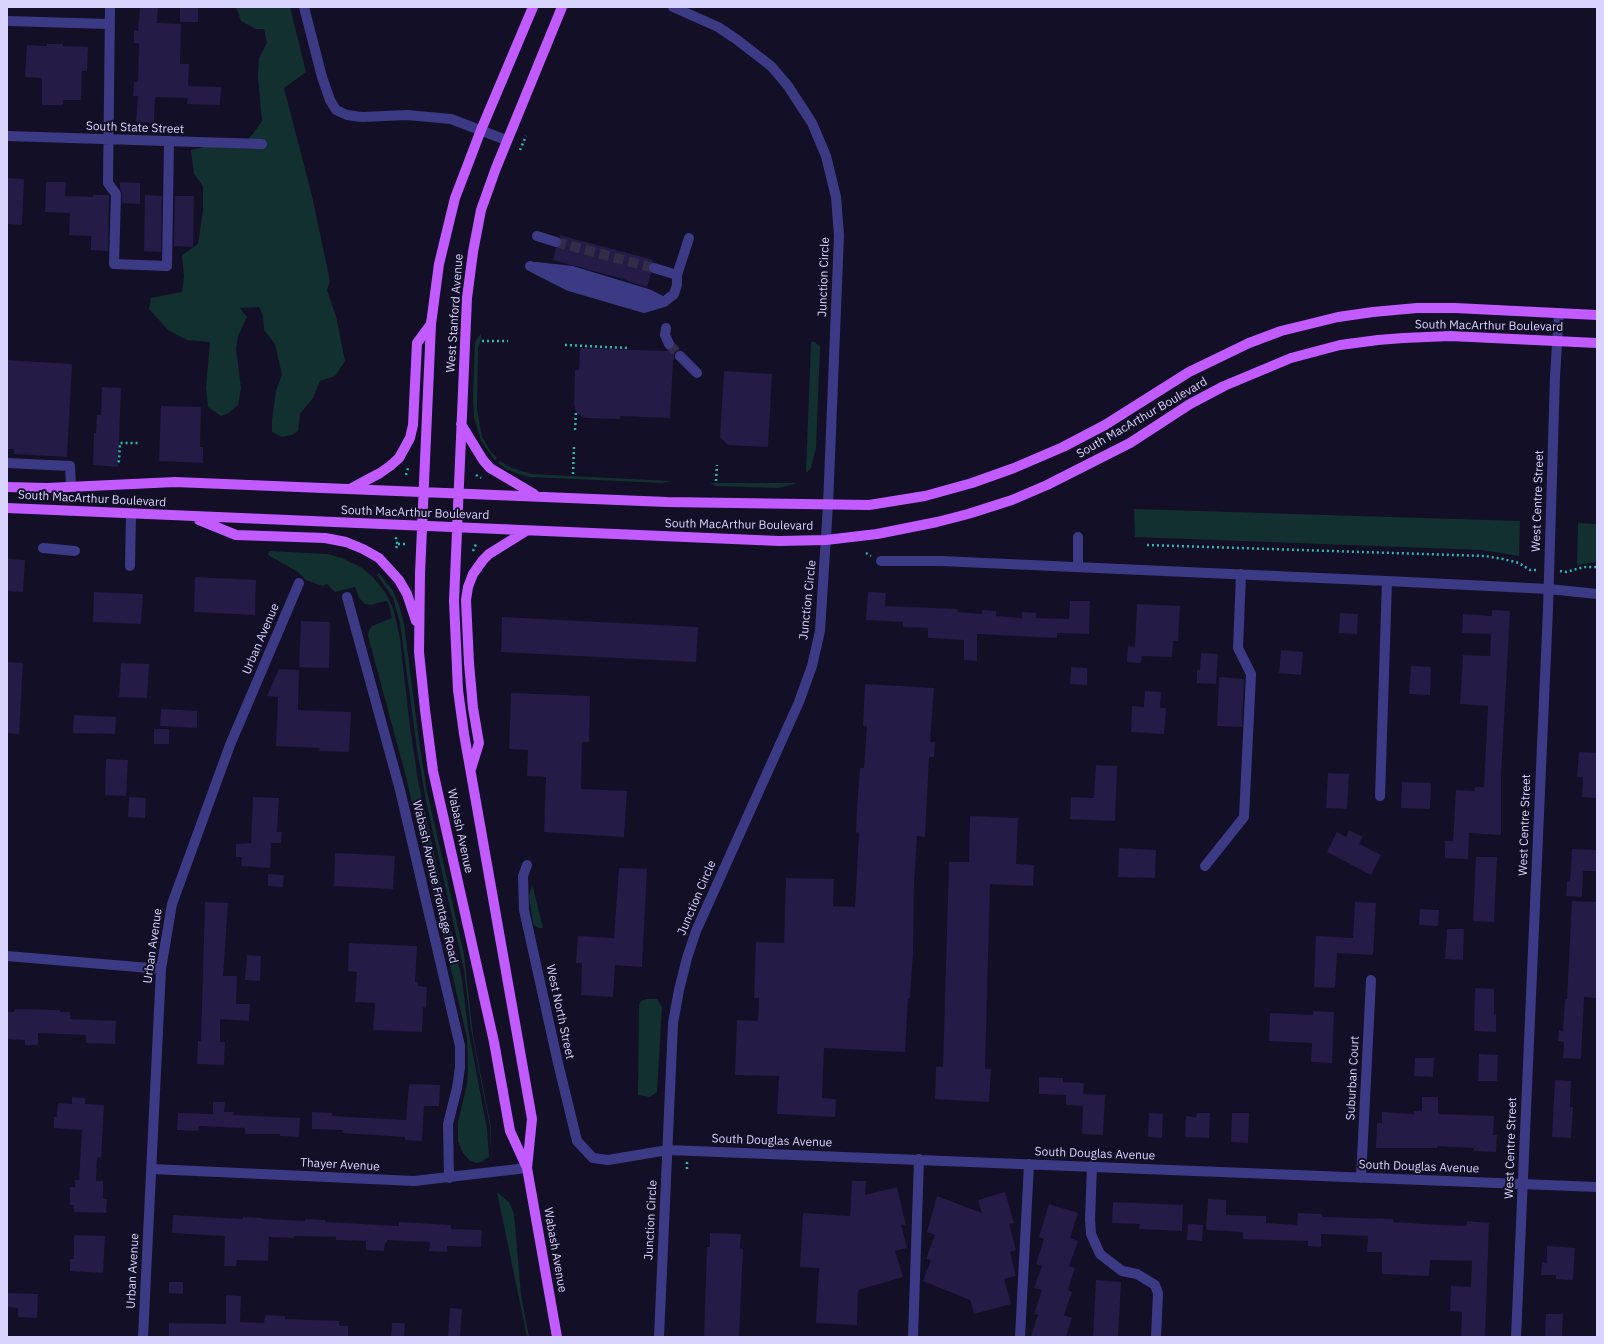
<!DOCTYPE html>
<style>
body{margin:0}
#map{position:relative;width:1604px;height:1344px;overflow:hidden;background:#130f26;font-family:"IBM Plex Sans",sans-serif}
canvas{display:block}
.frame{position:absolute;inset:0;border:8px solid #d9d4ff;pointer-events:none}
</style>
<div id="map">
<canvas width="1604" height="1344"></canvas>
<div class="frame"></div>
</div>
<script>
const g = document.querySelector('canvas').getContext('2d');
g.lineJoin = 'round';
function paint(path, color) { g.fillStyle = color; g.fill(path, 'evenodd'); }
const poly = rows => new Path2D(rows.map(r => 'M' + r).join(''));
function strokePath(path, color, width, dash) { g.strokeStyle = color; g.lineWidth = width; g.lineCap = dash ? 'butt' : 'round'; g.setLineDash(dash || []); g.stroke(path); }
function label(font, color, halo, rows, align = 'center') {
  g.font = font + ' "IBM Plex Sans",sans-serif'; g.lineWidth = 4; g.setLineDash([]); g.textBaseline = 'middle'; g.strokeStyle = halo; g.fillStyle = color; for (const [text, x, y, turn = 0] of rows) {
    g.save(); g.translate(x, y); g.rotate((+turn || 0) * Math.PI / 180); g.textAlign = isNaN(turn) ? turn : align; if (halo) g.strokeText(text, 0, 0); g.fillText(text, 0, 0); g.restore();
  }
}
const green = poly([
 [236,7,290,7,306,72,284,88,312,196,330,281,327,290,336,316,345,361,335,376,320,381,313,398,300,414,298,431,292,435,282,437,272,432,272,420,276,391,282,375,275,344,264,330,263,316,259,307,240,308,247,317,238,336,236,349,241,388,238,405,229,413,221,416,208,407,206,388,210,342,187,340,168,330,149,309,151,298,182,292,184,277,182,255,198,244,203,211,203,186,194,174,191,150,208,146,240,146,252,135,262,121,258,77,259,58,267,43,264,29,256,29,241,21],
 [481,334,481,339,478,348,477,409,482,437,491,452,497,458,495,460,481,441,474,417,473,396,475,344,476,340],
 [811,342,815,342,820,347,816,448,811,468,806,473],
 [500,461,509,467,531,474,671,481,662,483,530,477,519,474,506,469,498,463],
 [710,483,795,483,795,484,777,488,716,486],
 [1134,509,1520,521,1519,556,1482,550,1135,537],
 [1578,523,1597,524,1597,562,1577,565],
 [269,551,328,554,342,558,362,568,372,576,385,592,393,608,400,638,409,719,418,781,462,980,468,1028,487,1129,489,1157,483,1161,477,1163,470,1161,463,1153,458,1141,458,1122,467,1084,468,1072,467,1038,406,777,368,636,369,630,372,626,392,618,388,602,385,601,372,605,365,604,359,598,355,587,335,592,327,584,322,586,306,580,298,572,268,555],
 [379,573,393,591,399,605,404,624,420,748,427,791,464,954,473,1035,491,1127,491,1151,490,1127,471,1029,464,970,426,801,417,749,400,623,393,598,377,575],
 [532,884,543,928,539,928,535,926,533,923,529,897],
 [646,999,657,999,662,1007,657,1092,650,1097,638,1095,639,1005,641,1001],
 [497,1192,509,1202,514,1214,521,1295,529,1337,527,1337]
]);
const building = poly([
 [140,7,158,7,157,23,181,24,180,64,189,64,188,86,221,87,220,105,187,104,188,98,155,97,154,123,136,122,138,96,133,96,134,82,138,82,139,43,134,43,134,30,138,31],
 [180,7,198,7,198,22,180,22],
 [47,44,63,44,63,46,88,47,87,71,82,71,81,100,63,100,63,105,42,105,42,78,25,77,27,45,47,46],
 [7,178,24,179,22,225,7,224],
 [46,182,66,182,65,196,93,197,93,195,109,195,108,251,91,250,91,236,69,235,70,213,45,212],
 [120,182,140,183,140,204,122,203,122,194,120,188],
 [145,195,162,196,161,252,144,251],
 [175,196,194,196,193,247,174,246],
 [559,235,654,260,648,266,648,270,651,273,647,287,627,281,627,280,553,260,556,248,560,247,562,244,562,240],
 [675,345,680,350,675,352,674,355,674,359,673,361,670,418,620,416,620,419,588,418,582,417,576,412,574,404,575,370,579,370,580,348,665,351,672,350],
 [7,360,72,364,67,457,14,454,14,449,7,449],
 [724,371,772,374,768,447,728,445,720,437],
 [102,387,121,388,118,467,93,465,94,433,96,433,97,415,101,415],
 [161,406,201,407,200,447,203,447,203,463,159,461],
 [7,559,25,560,23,592,7,591],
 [195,577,256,580,255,615,194,612],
 [94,592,143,594,141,624,93,622],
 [868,592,886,593,885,606,958,609,957,612,982,614,982,610,996,611,996,616,1022,618,1022,612,1036,613,1036,618,1069,619,1070,601,1090,601,1089,634,1057,633,1057,638,977,634,977,661,964,660,964,640,928,638,928,628,903,627,903,622,866,620],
 [1137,604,1180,606,1178,641,1173,641,1172,657,1142,656,1141,663,1127,662,1128,646,1135,647],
 [1492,610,1510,611,1501,776,1501,835,1469,833,1468,859,1445,858,1445,841,1453,841,1456,790,1474,791,1475,787,1484,787,1488,706,1460,704,1463,655,1490,656,1491,634,1462,633,1463,614,1492,616],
 [1340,613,1358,614,1357,634,1339,633],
 [502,617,698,627,696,662,501,652],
 [301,621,330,622,329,668,299,667],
 [1281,650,1303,652,1301,675,1279,673],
 [1201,653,1218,654,1216,684,1197,683,1197,670,1200,670],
 [7,662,23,663,19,734,7,733],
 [121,663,149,664,147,698,119,697],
 [1411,666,1431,667,1430,695,1409,694],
 [1071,667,1087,668,1087,685,1070,684],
 [279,669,299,670,298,710,351,712,349,752,319,751,320,748,276,746,278,697,267,696],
 [1219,677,1244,679,1242,727,1217,726],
 [865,684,934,688,930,742,935,742,934,757,929,757,925,837,917,836,914,882,913,952,910,998,908,998,905,1052,824,1048,822,1098,836,1099,835,1117,777,1114,779,1076,735,1075,737,1020,758,1021,759,998,754,998,756,942,784,943,786,878,834,879,833,906,855,907,859,833,856,832,857,808,860,768,864,768,867,726,863,726],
 [1145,691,1161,692,1160,708,1166,708,1164,734,1131,732,1132,706,1144,707],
 [511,693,590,696,589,742,582,742,581,789,627,791,624,837,544,832,546,777,527,776,528,750,509,749],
 [161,709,197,711,197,728,160,726],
 [74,715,116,717,115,734,73,733],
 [154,729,169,729,169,744,154,744],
 [1579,752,1597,753,1597,798,1582,797,1583,777,1577,777],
 [106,759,128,760,126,796,105,795],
 [1096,765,1117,766,1115,821,1070,819,1071,797,1094,798],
 [1328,773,1349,774,1347,809,1326,808],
 [1402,782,1431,783,1430,809,1401,808],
 [129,797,146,798,145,818,128,817],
 [253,797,279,798,277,832,282,832,281,843,271,843,270,868,241,866,242,857,236,857,236,844,251,843],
 [970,816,1018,818,1016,864,1034,865,1033,886,990,884,985,1069,991,1069,989,1102,935,1099,936,1067,943,1067,949,862,969,862],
 [1349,830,1363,837,1359,844,1381,855,1371,875,1327,852,1337,832,1346,837],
 [1119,848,1156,850,1155,878,1118,877],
 [1572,849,1597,850,1597,871,1583,871,1582,897,1566,896,1567,881,1570,882],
 [335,853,395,856,393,889,334,886],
 [1476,857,1497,857,1494,922,1473,921],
 [619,868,647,869,642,967,615,965,613,997,581,995,582,963,576,963,578,936,614,938],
 [268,874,284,875,283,887,268,886],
 [1572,901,1597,902,1597,998,1584,997,1581,1059,1563,1058,1564,1042,1558,1041,1559,1030,1563,1031,1565,999,1567,999],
 [205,902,228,903,223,976,237,976,236,1004,250,1004,249,1021,220,1019,220,1042,225,1042,224,1065,197,1064,198,1041,201,1041],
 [1355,902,1376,903,1373,955,1337,953,1335,988,1314,987,1316,936,1353,938],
 [1420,909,1439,910,1438,926,1419,925],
 [1447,929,1464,929,1463,960,1445,959],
 [349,943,417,946,415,982,418,982,418,986,427,987,426,1008,423,1007,422,1032,373,1030,375,1003,355,1002,357,972,348,971],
 [247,955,261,956,260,981,245,980],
 [1475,988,1494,989,1494,1014,1496,1014,1496,1032,1474,1031],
 [15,1009,60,1010,60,1012,70,1012,70,1019,116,1021,115,1044,86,1043,86,1035,38,1033,38,1045,25,1045,25,1040,7,1039,8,1012,14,1012],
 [1313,1011,1334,1012,1332,1063,1311,1062,1312,1043,1269,1041,1270,1013,1313,1015],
 [1479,1054,1498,1055,1497,1081,1478,1081],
 [1415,1058,1434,1058,1433,1077,1414,1076],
 [1039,1077,1063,1078,1063,1082,1084,1083,1083,1094,1105,1095,1103,1135,1082,1134,1083,1106,1066,1105,1066,1095,1039,1094],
 [1555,1080,1571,1081,1570,1107,1573,1107,1571,1138,1552,1137],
 [409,1084,440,1085,439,1106,424,1106,422,1141,405,1140,405,1137,342,1133,343,1130,312,1129,312,1112,332,1113,332,1116,406,1120],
 [72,1097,85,1098,85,1104,104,1105,101,1158,97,1157,96,1181,103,1181,103,1199,107,1199,106,1213,74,1212,74,1205,70,1205,70,1187,75,1187,75,1180,79,1180,82,1130,54,1128,54,1117,57,1117,58,1103,72,1104],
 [1422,1097,1438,1097,1438,1114,1494,1116,1493,1135,1497,1135,1496,1152,1474,1151,1474,1148,1437,1146,1437,1148,1376,1148,1377,1123,1382,1123,1382,1112,1414,1114,1414,1111,1422,1111],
 [213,1102,225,1102,224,1112,234,1112,233,1115,300,1118,299,1137,280,1136,280,1134,245,1134,245,1128,199,1126,198,1131,177,1130,178,1113,213,1114],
 [1149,1113,1163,1114,1162,1138,1148,1137],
 [1197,1113,1210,1113,1209,1138,1185,1137,1186,1116,1196,1117],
 [1232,1113,1249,1113,1248,1143,1231,1142],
 [852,1181,866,1181,865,1195,897,1187,906,1226,901,1224,907,1248,895,1251,903,1277,858,1290,857,1325,816,1323,819,1268,800,1267,803,1213,850,1216],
 [1005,1192,1014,1223,1009,1224,1016,1250,1010,1252,1016,1276,1004,1279,1011,1304,974,1314,970,1300,923,1281,931,1260,926,1259,935,1235,927,1232,937,1196,982,1213,978,1200],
 [1208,1199,1226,1200,1226,1215,1266,1216,1266,1223,1297,1225,1298,1213,1322,1214,1322,1217,1393,1219,1393,1222,1424,1224,1466,1226,1467,1221,1489,1223,1485,1337,1461,1337,1462,1312,1450,1311,1451,1286,1471,1287,1472,1261,1430,1260,1429,1276,1382,1274,1382,1252,1367,1252,1368,1236,1321,1234,1321,1247,1308,1246,1308,1241,1243,1239,1243,1232,1206,1230],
 [1113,1202,1183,1205,1182,1231,1139,1229,1140,1224,1112,1223],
 [1049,1204,1078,1213,1070,1238,1078,1241,1069,1266,1075,1268,1068,1290,1072,1292,1064,1315,1072,1318,1066,1337,1031,1337,1038,1315,1034,1314,1042,1290,1034,1288,1042,1266,1036,1264,1044,1239,1039,1237],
 [173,1215,243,1219,243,1217,263,1218,263,1219,305,1221,305,1219,325,1220,325,1222,399,1226,399,1222,451,1225,451,1229,482,1230,481,1247,447,1246,447,1252,429,1251,430,1242,387,1240,387,1243,385,1242,384,1251,366,1250,366,1241,336,1240,336,1237,294,1236,294,1238,269,1237,268,1261,237,1260,236,1266,224,1266,225,1236,172,1233],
 [1188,1224,1203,1225,1202,1241,1187,1240],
 [710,1233,741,1234,740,1248,743,1249,739,1337,704,1337,707,1247,710,1247],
 [74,1235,105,1236,103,1273,70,1271,70,1259,74,1259],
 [1547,1246,1575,1248,1573,1280,1556,1279,1556,1275,1541,1275,1542,1262,1547,1263],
 [1096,1280,1121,1282,1118,1337,1093,1337],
 [169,1282,183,1282,183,1294,169,1293],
 [7,1293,38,1294,37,1318,18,1317,18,1308,7,1307],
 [226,1295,241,1296,240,1322,264,1323,265,1315,285,1316,285,1319,339,1321,339,1326,348,1326,348,1337,169,1337,169,1323,226,1324],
 [450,1308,462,1309,460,1337,448,1337],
 [1546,1314,1563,1314,1562,1337,1545,1337],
 [392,1323,405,1323,404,1337,391,1337]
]);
const minorTunnel = poly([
 [556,242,654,268],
 [669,344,680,356]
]);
const path = poly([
 [520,150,526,136],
 [482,341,508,341],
 [565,345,628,348],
 [575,430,576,413],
 [118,462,119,461,120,443,140,443],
 [573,474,574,447],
 [406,475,408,468],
 [476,475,481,478],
 [716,481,717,465],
 [398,544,405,544],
 [1147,545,1485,556,1503,559,1519,563,1530,570,1537,570],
 [396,548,398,544,396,542,396,536],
 [473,551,476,544],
 [866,553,871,556],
 [1560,571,1566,572,1584,567,1597,567],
 [687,1169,687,1162]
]);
const minor = poly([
 [110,7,108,183,116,194,114,264,167,266,169,142],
 [304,7,322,77,330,100,336,110,347,115,362,117,407,115,451,119,506,140],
 [7,21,109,24],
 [7,136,262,144],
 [537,236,556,242],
 [530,266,569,286,644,308,664,302,674,294,677,285,677,275,654,268],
 [536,267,572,271,648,294,664,302],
 [556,274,646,301,650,301],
 [677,275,689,238],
 [666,328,665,335,669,344],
 [680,356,697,373],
 [7,463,70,466,71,487],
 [43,548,75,551],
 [881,561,941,561,1387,581,1549,589,1597,594],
 [130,566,131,514],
 [1078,567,1078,537],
 [347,597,400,790,460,1046,460,1067,457,1088,448,1124,449,1178],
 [1380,796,1387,581],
 [527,865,523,876,524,910,558,1063,577,1141,593,1158,608,1160,668,1150,1597,1187],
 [1205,866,1244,817,1251,674,1238,648,1241,574],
 [7,956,161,969],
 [1092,1166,1090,1220,1091,1234,1100,1254,1109,1261,1122,1271,1137,1274,1155,1285,1158,1293,1156,1337],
 [152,1169,414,1181,527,1168],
 [1361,1178,1371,980],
 [143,1337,161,969,172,904,230,745,299,583],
 [659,1337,673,1023,679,990,687,958,696,931,799,702,812,666,820,631,828,505,839,235,836,197,826,156,812,123,788,86,771,66,736,39,718,27,673,7],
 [913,1337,919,1159],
 [1020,1337,1029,1164],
 [1516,1337,1548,609,1555,376,1559,313]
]);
const major = poly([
 [461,424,483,460,490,468,534,494],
 [7,487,47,488,175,482,667,502,869,505,925,496,972,483,1014,468,1063,447,1105,425,1189,372,1249,343,1281,331,1338,317,1373,312,1417,308,1455,308,1597,315],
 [352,488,380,473,390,466,399,458,410,438,413,425,417,343,431,324],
 [7,508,779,541,826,540,877,534,937,522,968,514,1012,500,1047,485,1130,443,1190,404,1224,386,1291,358,1340,345,1378,340,1403,338,1450,336,1597,343],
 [199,520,236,535,325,538,346,542,363,549,379,558,399,580,407,594,416,621],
 [471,769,479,743,473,708,469,663,466,600,468,587,473,574,483,560,489,554,526,531],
 [527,1168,510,1131,494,1042,433,771,425,710,419,652,420,574,431,324,439,264,455,198,481,130,533,7],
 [557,1337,527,1168,532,1119,464,734,458,690,454,601,467,298,473,252,481,210,496,168,562,7]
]);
const streetNames = [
 ["South State Street",135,128,2],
 ["Junction Circle",824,277,-88],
 ["West Stanford Avenue",455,313,-86],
 ["South MacArthur Boulevard",1489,326,1],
 ["South MacArthur Boulevard",1142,418,-30],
 ["South MacArthur Boulevard",92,499,3],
 ["West Centre Street",1538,501,-88],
 ["South MacArthur Boulevard",415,513,2],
 ["South MacArthur Boulevard",739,525,1],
 ["Junction Circle",808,600,-84],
 ["Urban Avenue",261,639,-67],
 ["West Centre Street",1525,825,-88],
 ["Wabash Avenue",460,831,78],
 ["Wabash Avenue Frontage Road",435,882,77],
 ["Junction Circle",697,898,-67],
 ["Urban Avenue",153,946,-82],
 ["West North Street",560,1012,78],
 ["Suburban Court",1353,1078,-87],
 ["South Douglas Avenue",772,1141,2],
 ["West Centre Street",1511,1148,-88],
 ["South Douglas Avenue",1095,1154,2],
 ["Thayer Avenue",340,1165,3],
 ["South Douglas Avenue",1419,1167,2],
 ["Junction Circle",651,1220,-87],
 ["Wabash Avenue",555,1250,80],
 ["Urban Avenue",133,1271,-87]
];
paint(green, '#12302f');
paint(building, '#241b47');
strokePath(minorTunnel, '#312d47', 10, [10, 5]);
strokePath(path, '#2fb8b0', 2.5, [2, 3]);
strokePath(minor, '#3d3a85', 10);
strokePath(major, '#c25bff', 10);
label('12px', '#d9d4ff', '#130f26', streetNames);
</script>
